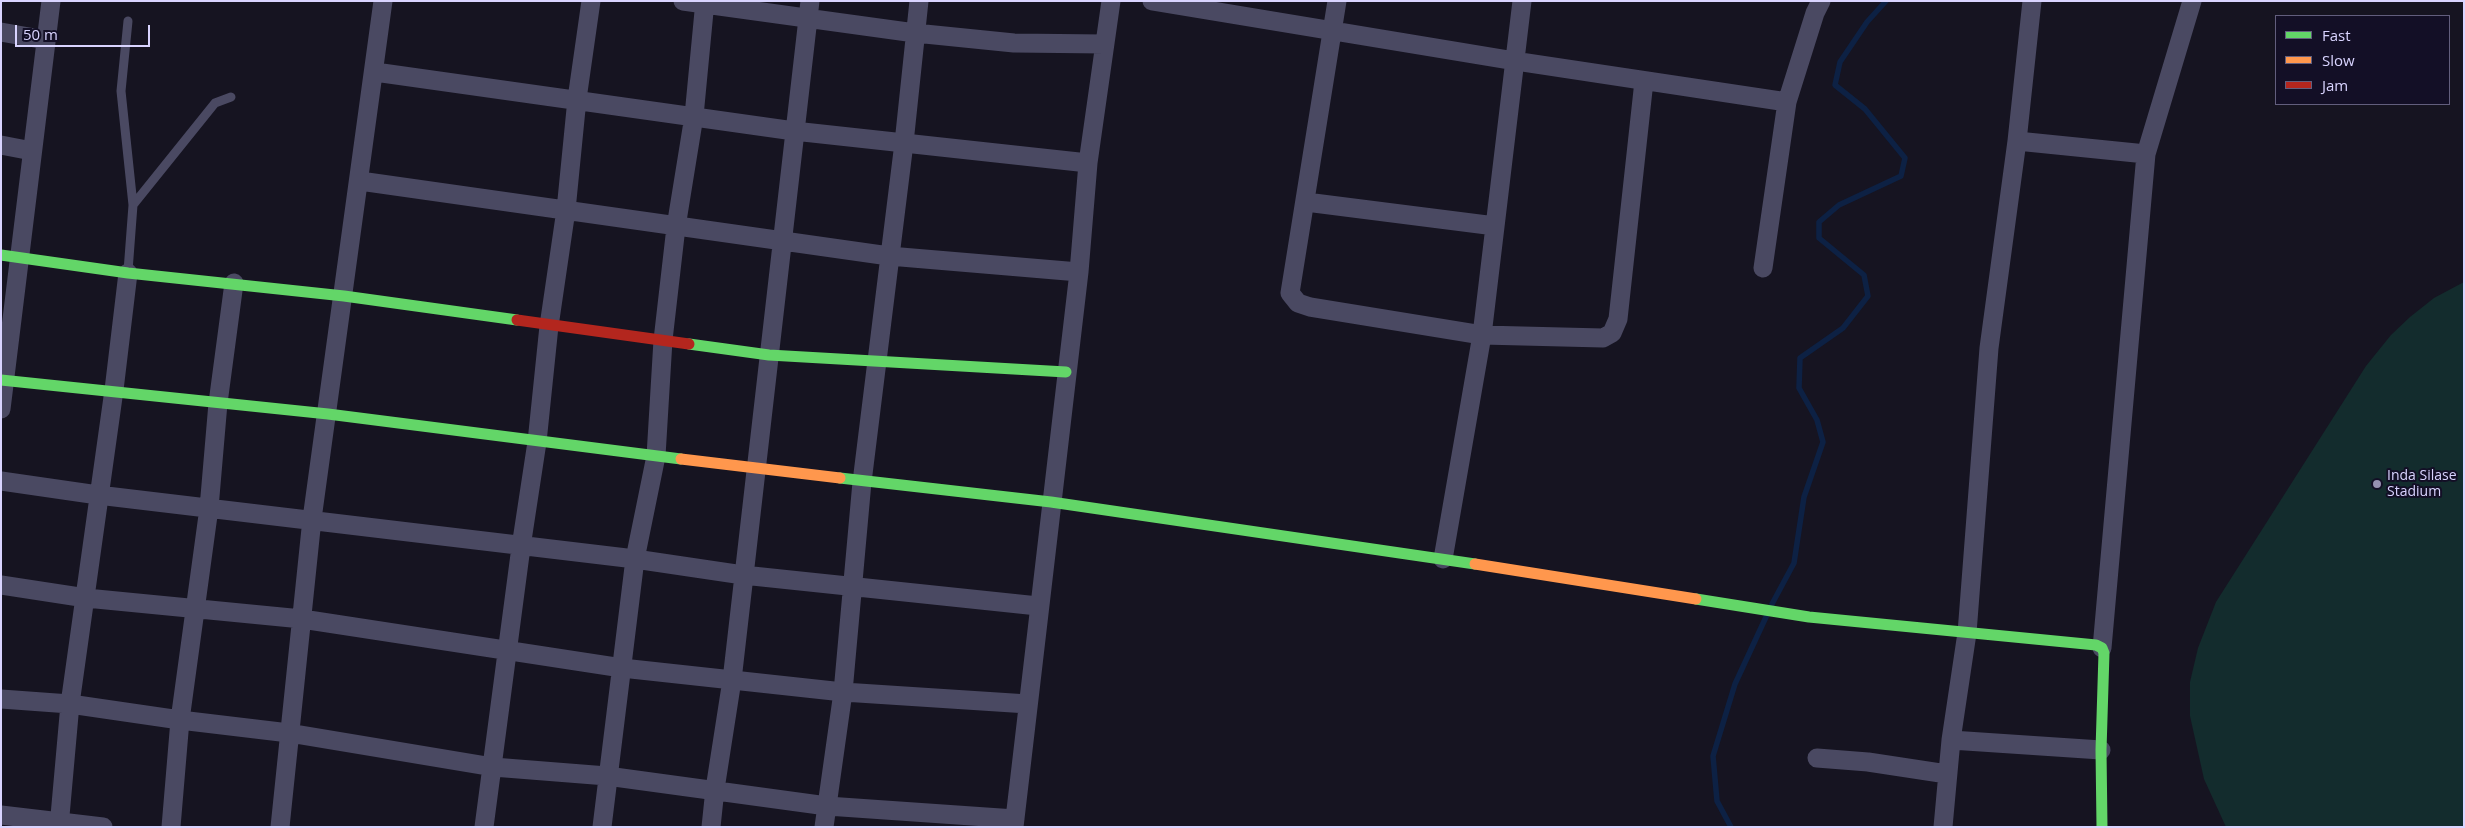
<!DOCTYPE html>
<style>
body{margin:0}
#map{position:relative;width:2465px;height:828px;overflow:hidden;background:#161421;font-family:"Open Sans",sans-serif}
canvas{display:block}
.frame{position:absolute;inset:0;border:2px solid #d9d4ff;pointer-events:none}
.legend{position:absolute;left:2275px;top:15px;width:175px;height:90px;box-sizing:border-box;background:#130f26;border:1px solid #625e7d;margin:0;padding:6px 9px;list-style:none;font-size:15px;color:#d9d4ff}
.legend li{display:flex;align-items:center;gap:10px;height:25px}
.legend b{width:25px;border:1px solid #625e7d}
.scale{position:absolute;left:15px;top:25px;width:135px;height:22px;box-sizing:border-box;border:2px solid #d9d4ff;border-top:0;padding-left:6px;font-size:15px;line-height:18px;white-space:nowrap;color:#d9d4ff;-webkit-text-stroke:4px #130f26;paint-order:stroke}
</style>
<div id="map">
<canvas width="2465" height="828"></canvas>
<div class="frame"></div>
<ul class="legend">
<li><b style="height:6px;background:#63d668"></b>Fast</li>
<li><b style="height:6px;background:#ff974d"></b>Slow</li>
<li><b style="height:6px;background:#b3261e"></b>Jam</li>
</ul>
<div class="scale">50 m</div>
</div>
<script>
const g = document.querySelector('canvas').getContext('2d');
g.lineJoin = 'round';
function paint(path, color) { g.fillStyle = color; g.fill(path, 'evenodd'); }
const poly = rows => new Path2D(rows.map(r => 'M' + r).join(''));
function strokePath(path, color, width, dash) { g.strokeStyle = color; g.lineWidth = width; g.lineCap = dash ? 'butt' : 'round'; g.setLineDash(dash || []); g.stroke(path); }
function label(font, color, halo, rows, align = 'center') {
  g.font = font + ' "Open Sans",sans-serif'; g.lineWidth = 4; g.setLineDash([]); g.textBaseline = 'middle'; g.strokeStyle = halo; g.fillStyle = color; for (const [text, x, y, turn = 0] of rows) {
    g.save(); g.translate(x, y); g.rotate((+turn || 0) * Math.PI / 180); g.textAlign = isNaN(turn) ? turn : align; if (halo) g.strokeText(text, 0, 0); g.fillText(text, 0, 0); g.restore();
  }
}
const green = poly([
 [2464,282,2464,827,2226,827,2204,779,2190,716,2190,682,2198,648,2216,602,2366,366,2391,335,2410,317,2434,298]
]);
const stream = poly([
 [1772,604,1794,563,1804,497,1823,442,1817,420,1799,388,1800,358,1843,328,1868,296,1864,275,1819,238,1819,222,1839,205,1901,176,1905,158,1865,109,1835,85,1840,62,1867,22,1886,1],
 [1731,827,1717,801,1713,756,1735,684,1766,617]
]);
const lane = poly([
 [133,205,215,103,231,97],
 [128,271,133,205,121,91,128,21]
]);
const street = poly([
 [683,1,915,33,1014,43,1104,44],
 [1152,1,1515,61,1787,102],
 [1337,1,1290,293,1298,303,1310,307,1482,335,1603,338,1612,333,1618,319,1644,81],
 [1,32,46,40],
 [375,72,794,131,1088,163],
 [2017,141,2146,154],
 [1,145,32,151],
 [360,181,889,256,1079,272],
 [1306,202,1495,226],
 [1763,268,1787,102,1815,13,1821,1],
 [1,409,51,1],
 [1,481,98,495,635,559,743,575,1038,606],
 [1443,559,1482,335,1522,1],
 [1,585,86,598,302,619,622,668,843,692,1028,704],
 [2102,648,2146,154,2192,1],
 [1,699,70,704,180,720,289,733,493,767,607,776,827,806,1015,819],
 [1951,740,2101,750],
 [1817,758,1868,762,1947,774],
 [1,815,103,827],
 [59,827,70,704,114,390,128,273],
 [171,827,180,720,209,508,218,403,234,283],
 [280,827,312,519,383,1],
 [484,827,521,547,537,442,549,326,566,210,577,99,591,1],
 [602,827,635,559,656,456,663,340,676,227,694,116,705,1],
 [711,827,715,789,732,680,810,1],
 [824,827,843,692,862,482,904,143,919,1],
 [1014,827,1079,272,1088,163,1111,1],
 [1943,827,1951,740,1967,633,1989,348,2017,141,2032,1]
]);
const fast = poly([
 [1,255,128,273,344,296,517,320],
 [689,344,769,355,1066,372],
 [1,380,328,414,681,459],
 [840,478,1051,502,1475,564],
 [1696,599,1809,617,2096,645,2102,648,2104,653,2101,750,2102,827]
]);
const slow = poly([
 [681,459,840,478],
 [1475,564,1696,599]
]);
const jam = poly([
 [517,320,689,344]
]);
const markers = [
 [2377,484,5,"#9591b1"]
];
const poiNames = [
 ["Inda Silase",2387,476],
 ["Stadium",2387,492]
];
paint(green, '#132c2d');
strokePath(stream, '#0d2144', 5.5);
strokePath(lane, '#4a4962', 9);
strokePath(street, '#4a4962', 19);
strokePath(fast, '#63d668', 11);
strokePath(slow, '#ff974d', 11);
strokePath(jam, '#b3261e', 11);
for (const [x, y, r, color] of markers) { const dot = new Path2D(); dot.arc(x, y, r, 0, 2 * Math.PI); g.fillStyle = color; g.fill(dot); strokePath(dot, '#130f26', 2); }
label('14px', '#d9d4ff', '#130f26', poiNames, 'left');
</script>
